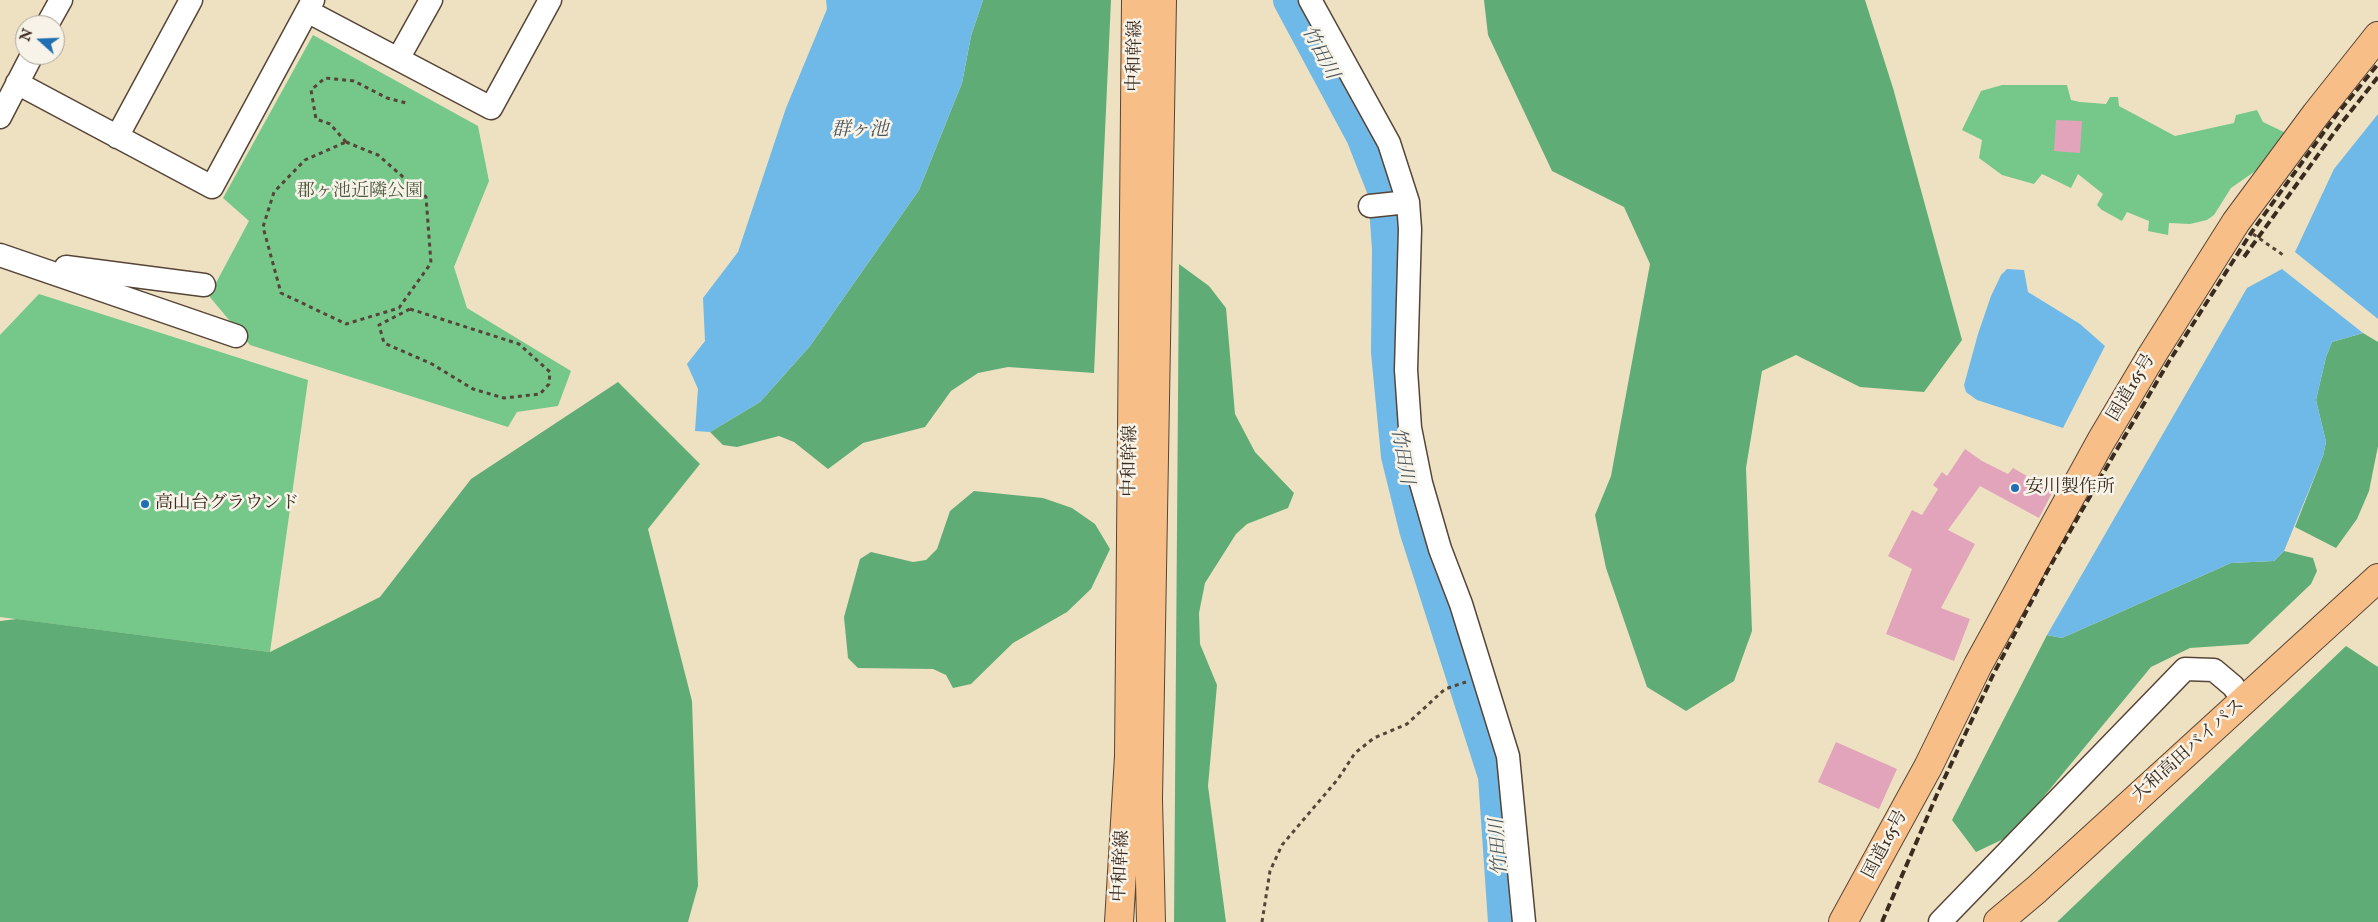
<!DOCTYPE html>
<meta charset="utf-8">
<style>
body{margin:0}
#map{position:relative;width:2378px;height:922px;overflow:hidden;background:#eee1c2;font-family:"IM FELL English",serif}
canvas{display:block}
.north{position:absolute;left:15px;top:15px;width:50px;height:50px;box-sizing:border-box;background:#f7f3e8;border:1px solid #aca397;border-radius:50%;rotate:290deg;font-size:14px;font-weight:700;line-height:20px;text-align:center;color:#3b2a1e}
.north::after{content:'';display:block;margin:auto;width:18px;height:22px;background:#1f6fb2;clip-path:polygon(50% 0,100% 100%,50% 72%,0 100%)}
</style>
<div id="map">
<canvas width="2378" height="922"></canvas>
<div class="north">N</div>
</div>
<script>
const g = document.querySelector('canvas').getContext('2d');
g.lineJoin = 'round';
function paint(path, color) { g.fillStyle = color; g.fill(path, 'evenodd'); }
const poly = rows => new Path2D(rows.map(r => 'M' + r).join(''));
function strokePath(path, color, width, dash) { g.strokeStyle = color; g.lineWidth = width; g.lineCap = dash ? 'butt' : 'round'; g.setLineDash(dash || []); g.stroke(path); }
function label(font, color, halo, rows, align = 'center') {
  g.font = font + ' "IM FELL English","Noto Serif JP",serif'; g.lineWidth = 5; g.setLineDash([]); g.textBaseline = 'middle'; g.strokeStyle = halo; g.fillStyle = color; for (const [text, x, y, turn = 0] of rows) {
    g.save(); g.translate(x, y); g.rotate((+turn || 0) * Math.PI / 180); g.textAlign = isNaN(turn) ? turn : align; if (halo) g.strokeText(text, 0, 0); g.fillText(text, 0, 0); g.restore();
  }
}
const green = poly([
 [313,35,478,126,489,181,454,267,467,308,571,371,558,406,517,412,508,427,250,345,209,296,249,221,223,198],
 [2002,85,2067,85,2071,100,2080,102,2106,104,2110,97,2118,97,2119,106,2175,136,2234,123,2236,115,2257,110,2263,122,2286,133,2271,155,2254,172,2231,188,2214,215,2207,220,2190,224,2169,223,2168,235,2148,231,2149,221,2127,212,2122,221,2102,210,2097,205,2103,194,2078,174,2071,188,2042,174,2034,184,2002,175,1979,158,1982,140,1962,130,1981,91],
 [39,294,308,380,270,652,0,617,0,335]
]);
const forest = poly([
 [983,0,1111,0,1094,373,1008,367,978,373,951,391,925,427,863,443,828,469,794,442,779,436,737,447,723,445,710,432,760,402,810,346,919,190,962,83,971,36],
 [1484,0,1865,0,1893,88,1962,340,1924,392,1860,387,1796,355,1762,371,1746,468,1752,631,1734,681,1686,711,1647,687,1606,568,1595,515,1611,476,1650,264,1624,207,1552,171,1488,35],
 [1179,264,1209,286,1226,308,1235,414,1255,452,1294,493,1288,508,1247,524,1236,534,1205,583,1199,613,1200,644,1217,685,1208,786,1226,922,1174,922],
 [2363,333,2378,342,2378,446,2369,491,2357,519,2336,548,2295,527,2323,456,2326,442,2316,400,2326,357,2332,342],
 [618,382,700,464,648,529,692,701,698,886,688,922,0,922,0,621,17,619,270,652,380,597,471,479],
 [974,491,1043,498,1072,508,1095,524,1110,549,1091,589,1067,612,1013,643,971,684,953,688,946,675,933,669,858,668,848,658,844,617,860,559,871,552,913,562,926,560,937,549,950,511],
 [2284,551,2313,558,2317,571,2311,584,2248,644,2190,648,2151,667,2012,835,1976,852,1952,820,2047,635,2062,638,2231,563,2274,561],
 [2346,646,2378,667,2378,922,2057,922]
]);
const water = poly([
 [826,0,983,0,971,36,962,83,919,190,810,346,760,402,710,432,695,431,698,389,687,364,705,341,703,298,738,252,786,108,827,9],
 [2378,114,2378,319,2295,252,2334,169],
 [2007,269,2024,270,2028,292,2080,324,2105,346,2063,428,1977,400,1966,392,1964,385,1978,334,1991,296,2001,275],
 [2282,269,2363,333,2332,342,2326,357,2316,400,2326,442,2323,456,2284,551,2274,561,2231,563,2062,638,2047,635,2247,288]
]);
const river = poly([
 [1290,0,1363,136,1385,192,1389,249,1388,352,1398,456,1416,529,1495,776,1505,922]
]);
const building = poly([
 [2056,120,2082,121,2080,153,2054,151],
 [1965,449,1982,461,2008,474,2013,468,2053,491,2039,518,1980,486,1948,530,1975,544,1941,608,1970,619,1954,661,1886,634,1912,569,1888,556,1912,510,1922,515,1938,489,1933,485,1942,472,1947,476],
 [1836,742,1897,769,1879,809,1818,782]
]);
const path = poly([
 [346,142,378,155,426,197,431,263,399,308,346,324,281,293,263,227,274,192,305,160,346,142],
 [346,142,330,124,316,119,311,90,325,78,354,81,387,98,406,103],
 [2253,234,2283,255],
 [410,309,519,344,550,372,549,384,540,394,504,398,473,389,432,364,384,343,379,325,410,309],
 [1262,922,1270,871,1282,845,1338,779,1355,753,1374,738,1407,724,1445,689,1466,682]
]);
const minor = poly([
 [1310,0,1389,143,1408,202,1410,229,1406,370,1410,428,1421,483,1440,549,1461,604,1508,756,1524,922],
 [307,11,491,108,550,0],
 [47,25,61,0],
 [398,59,431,0],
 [17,83,212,187,313,0],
 [0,117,32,55],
 [117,137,191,0],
 [1370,206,1408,202],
 [0,255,236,336],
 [66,267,204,285],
 [1940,922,2185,669,2214,670,2233,686,2244,701]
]);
const major = poly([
 [1119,922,1129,756,1136,0],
 [1151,922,1148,799,1162,0]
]);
const highway = poly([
 [1843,922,1928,767,1978,665,2101,441,2152,355,2236,222,2316,114,2378,36],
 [1998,922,2036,890,2378,578]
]);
const rail = poly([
 [2244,257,2339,126,2378,77],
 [1882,922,1938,792,1993,675,2048,570,2113,456,2168,363,2251,233,2334,118,2378,64]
]);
const markers = [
 [2015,488,5,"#1f6fb2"],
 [145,504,5,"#1f6fb2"]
];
const streetNames = [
 ["中和幹線",1136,56,-89],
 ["国道165号",2132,388,-59],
 ["中和幹線",1131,461,-89],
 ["大和高田バイパス",2189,751,-42],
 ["国道165号",1886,845,-62],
 ["中和幹線",1122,866,-87]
];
const parkNames = [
 ["郡ヶ池近隣公園",360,192]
];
const poiNames = [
 ["安川製作所",2025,488],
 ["高山台グラウンド",155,504]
];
const waterNames = [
 ["竹田川",1319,53,62],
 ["群ヶ池",860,131],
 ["竹田川",1401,456,80],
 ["竹田川",1500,847,-94]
];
paint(green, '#75c88a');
paint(forest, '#60ac76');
paint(water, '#6eb9e7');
strokePath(river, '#6eb9e7', 34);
paint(building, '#e1a4bb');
strokePath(minor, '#564537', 25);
strokePath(major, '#564537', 30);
strokePath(highway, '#564537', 30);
strokePath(path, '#564537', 3, [4, 4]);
strokePath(minor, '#fff', 22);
strokePath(major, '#f7be87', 28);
strokePath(highway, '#f7be87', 28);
strokePath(rail, '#3b2a1e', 4, [8, 4]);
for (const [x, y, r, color] of markers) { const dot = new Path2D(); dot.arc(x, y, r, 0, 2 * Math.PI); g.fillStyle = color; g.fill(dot); strokePath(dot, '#f7f3e8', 2); }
label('18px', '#3b2a1e', '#f7f3e8', streetNames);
label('18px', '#4c593e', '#f7f3e8', parkNames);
label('18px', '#3b2a1e', '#f7f3e8', poiNames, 'left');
label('italic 19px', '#4a555a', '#f7f3e8', waterNames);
</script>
